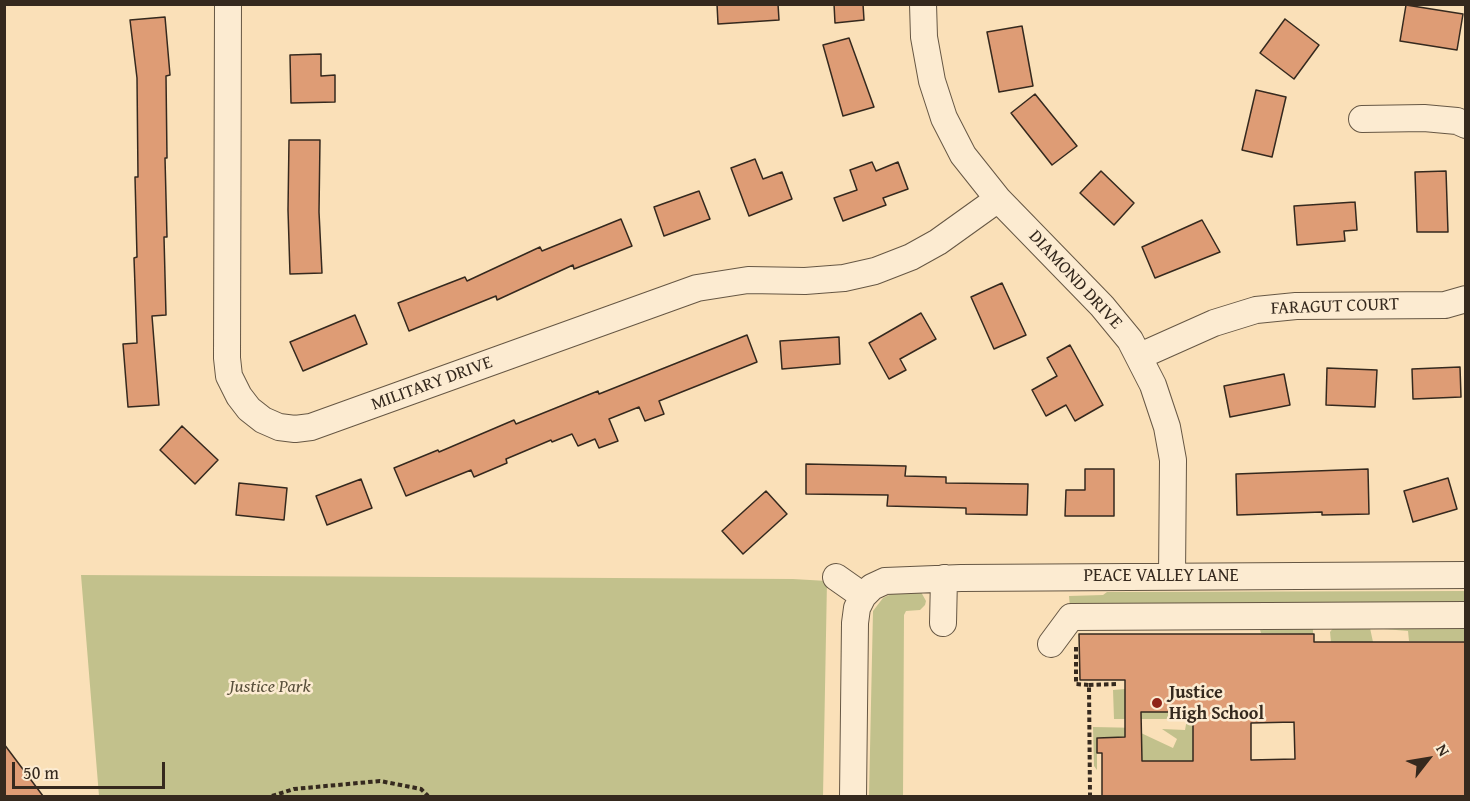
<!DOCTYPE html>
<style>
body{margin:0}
#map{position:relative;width:1470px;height:801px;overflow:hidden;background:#fae0b8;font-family:"Gentium Book Plus",serif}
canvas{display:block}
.frame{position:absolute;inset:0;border:6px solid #35291e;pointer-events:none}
.north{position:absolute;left:1398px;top:729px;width:60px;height:60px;-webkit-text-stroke:4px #fcebd1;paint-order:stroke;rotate:59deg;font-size:16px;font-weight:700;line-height:24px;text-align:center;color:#35291e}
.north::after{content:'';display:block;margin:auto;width:21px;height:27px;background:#35291e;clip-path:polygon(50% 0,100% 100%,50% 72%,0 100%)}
.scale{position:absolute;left:12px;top:762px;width:153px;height:27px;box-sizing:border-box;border:3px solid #35291e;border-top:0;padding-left:8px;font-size:18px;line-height:21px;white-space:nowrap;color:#35291e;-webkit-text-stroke:4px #fcebd1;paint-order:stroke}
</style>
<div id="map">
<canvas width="1470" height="801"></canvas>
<div class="frame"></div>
<div class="north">N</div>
<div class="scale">50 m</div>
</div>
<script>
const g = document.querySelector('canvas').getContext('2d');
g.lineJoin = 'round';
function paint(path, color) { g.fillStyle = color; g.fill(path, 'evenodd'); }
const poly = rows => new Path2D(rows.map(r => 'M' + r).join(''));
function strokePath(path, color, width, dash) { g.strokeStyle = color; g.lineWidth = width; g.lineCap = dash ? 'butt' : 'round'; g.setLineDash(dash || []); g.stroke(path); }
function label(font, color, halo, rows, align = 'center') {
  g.font = font + ' "Gentium Book Plus",serif'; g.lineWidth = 5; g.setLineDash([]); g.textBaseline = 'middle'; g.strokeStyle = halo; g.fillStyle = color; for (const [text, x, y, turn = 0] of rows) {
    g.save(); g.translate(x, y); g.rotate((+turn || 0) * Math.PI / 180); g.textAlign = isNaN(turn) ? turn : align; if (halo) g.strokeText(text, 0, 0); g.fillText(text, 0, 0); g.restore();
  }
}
const green = poly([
 [81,575,793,579,827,581,823,796,99,796],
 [1465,591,1466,607,1070,608,1069,596,1103,595,1107,592],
 [921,592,926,601,925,605,920,610,906,611,904,615,903,796,869,796,873,611,883,598,891,594],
 [1465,623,1465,641,1409,641,1408,631,1384,629,1384,624],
 [1313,624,1313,634,1261,633,1260,630,1260,625],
 [1334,627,1370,628,1373,642,1331,642,1330,632],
 [1125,689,1125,712,1193,712,1193,761,1142,761,1141,742,1114,741,1114,737,1097,737,1097,770,1094,766,1093,727,1142,728,1141,733,1173,748,1177,739,1162,729,1185,730,1187,719,1114,719,1113,690]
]);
const building = poly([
 [717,4,778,4,779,20,718,24,717,4],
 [834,4,863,4,864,20,835,23,834,4],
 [1406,5,1463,14,1457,50,1400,41,1406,5],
 [165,17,170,75,166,76,167,158,165,158,167,237,164,237,166,315,152,316,159,405,128,407,123,344,137,343,134,258,137,257,135,177,138,177,137,78,130,20,165,17],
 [1285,19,1319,45,1294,79,1260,53,1285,19],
 [1022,26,1033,86,999,92,987,32,1022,26],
 [849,38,874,107,843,116,823,45,849,38],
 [321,54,321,76,335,75,335,102,291,103,290,55,321,54],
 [1256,90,1286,97,1272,157,1242,150,1256,90],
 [1035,94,1077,146,1052,165,1011,113,1035,94],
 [289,140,320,140,319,212,322,273,290,274,288,210,289,140],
 [755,159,763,179,782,172,792,199,749,216,731,168,755,159],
 [872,162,876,171,898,162,908,189,883,198,886,205,843,221,834,198,857,190,850,170,872,162],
 [1101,171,1134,203,1114,225,1080,193,1101,171],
 [1446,171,1448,232,1417,232,1415,172,1446,171],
 [699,191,710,219,664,236,654,207,699,191],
 [1355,202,1357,230,1344,231,1345,241,1297,245,1294,206,1355,202],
 [621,219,632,246,574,269,573,265,497,300,496,296,409,331,398,303,465,277,467,281,540,247,542,251,621,219],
 [1202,220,1220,252,1155,278,1142,247,1202,220],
 [1002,283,1026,335,994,349,971,297,1002,283],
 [921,313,936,339,900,359,906,370,889,379,869,343,921,313],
 [355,315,367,344,303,371,290,342,355,315],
 [747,335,757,362,659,401,664,414,645,421,639,407,609,419,618,441,599,448,595,439,578,446,572,434,552,442,551,440,506,459,507,463,474,477,471,470,406,496,394,468,438,450,439,452,514,420,516,424,598,391,599,394,747,335],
 [839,337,840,364,782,369,780,341,839,337],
 [1070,345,1103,405,1075,421,1066,405,1046,416,1032,390,1057,376,1047,358,1070,345],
 [1460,367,1461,397,1413,399,1412,369,1460,367],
 [1327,368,1377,370,1375,407,1326,405,1327,368],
 [1284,374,1290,405,1230,417,1224,386,1284,374],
 [182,426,218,460,195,484,160,450,182,426],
 [806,464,906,466,905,476,946,477,946,483,1028,484,1027,515,966,514,966,508,887,506,888,495,806,494,806,464],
 [1085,469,1114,469,1114,516,1065,516,1066,490,1085,490,1085,469],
 [1368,469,1369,514,1322,515,1322,512,1237,515,1236,474,1368,469],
 [1448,478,1457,509,1413,522,1404,491,1448,478],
 [361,479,372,508,327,525,316,496,361,479],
 [239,483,287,488,284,520,236,515,239,483],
 [766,491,787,514,743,554,722,531,766,491],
 [1079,634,1314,634,1314,642,1466,642,1466,796,1102,796,1102,753,1097,753,1097,738,1125,737,1125,680,1080,680,1079,634],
 [1141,712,1193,712,1193,761,1142,761,1141,712],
 [1294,722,1295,759,1251,760,1251,723,1294,722],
 [4,744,43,796,4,796,4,744]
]);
const path = poly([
 [1076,647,1076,684,1089,685,1090,796],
 [1089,685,1119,684],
 [272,796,294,789,380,781,421,789,428,796]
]);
const minor = poly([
 [228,4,227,358,229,376,239,396,249,409,263,420,279,427,295,429,311,427,697,288,748,280,805,281,844,278,875,271,911,257,938,242,998,199],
 [923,4,924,37,932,81,944,118,963,155,998,199,1102,306,1130,340,1153,385,1167,427,1173,460,1172,576],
 [1362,119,1424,118,1457,121,1466,125],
 [1140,356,1214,323,1256,310,1296,306,1445,305,1466,299],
 [836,577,863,596,872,587,885,581,961,578,1466,575],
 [943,623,944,578],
 [1051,644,1071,617,1466,615],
 [853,796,855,623,857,608,863,596]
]);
const markers = [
 [1157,703,6,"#8f2418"]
];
const streetNames = [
 ["DIAMOND DRIVE",1075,280,47],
 ["FARAGUT COURT",1335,307,-2],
 ["MILITARY DRIVE",432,384,-20],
 ["PEACE VALLEY LANE",1161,576]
];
const parkNames = [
 ["Justice Park",270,687]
];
const poiNames = [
 ["Justice",1169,693],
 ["High School",1169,714]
];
paint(green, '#c2c18c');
paint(building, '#de9c75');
strokePath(building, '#35291e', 1.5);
strokePath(minor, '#665744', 28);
strokePath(path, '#35291e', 4, [4.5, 3]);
strokePath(minor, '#fcebd1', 26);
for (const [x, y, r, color] of markers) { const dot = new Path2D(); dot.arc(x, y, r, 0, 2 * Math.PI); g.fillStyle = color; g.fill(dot); strokePath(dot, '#fcebd1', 2); }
label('18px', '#35291e', '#fcebd1', streetNames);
label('italic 18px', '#584f3a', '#fcebd1', parkNames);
label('bold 18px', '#35291e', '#fcebd1', poiNames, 'left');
</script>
